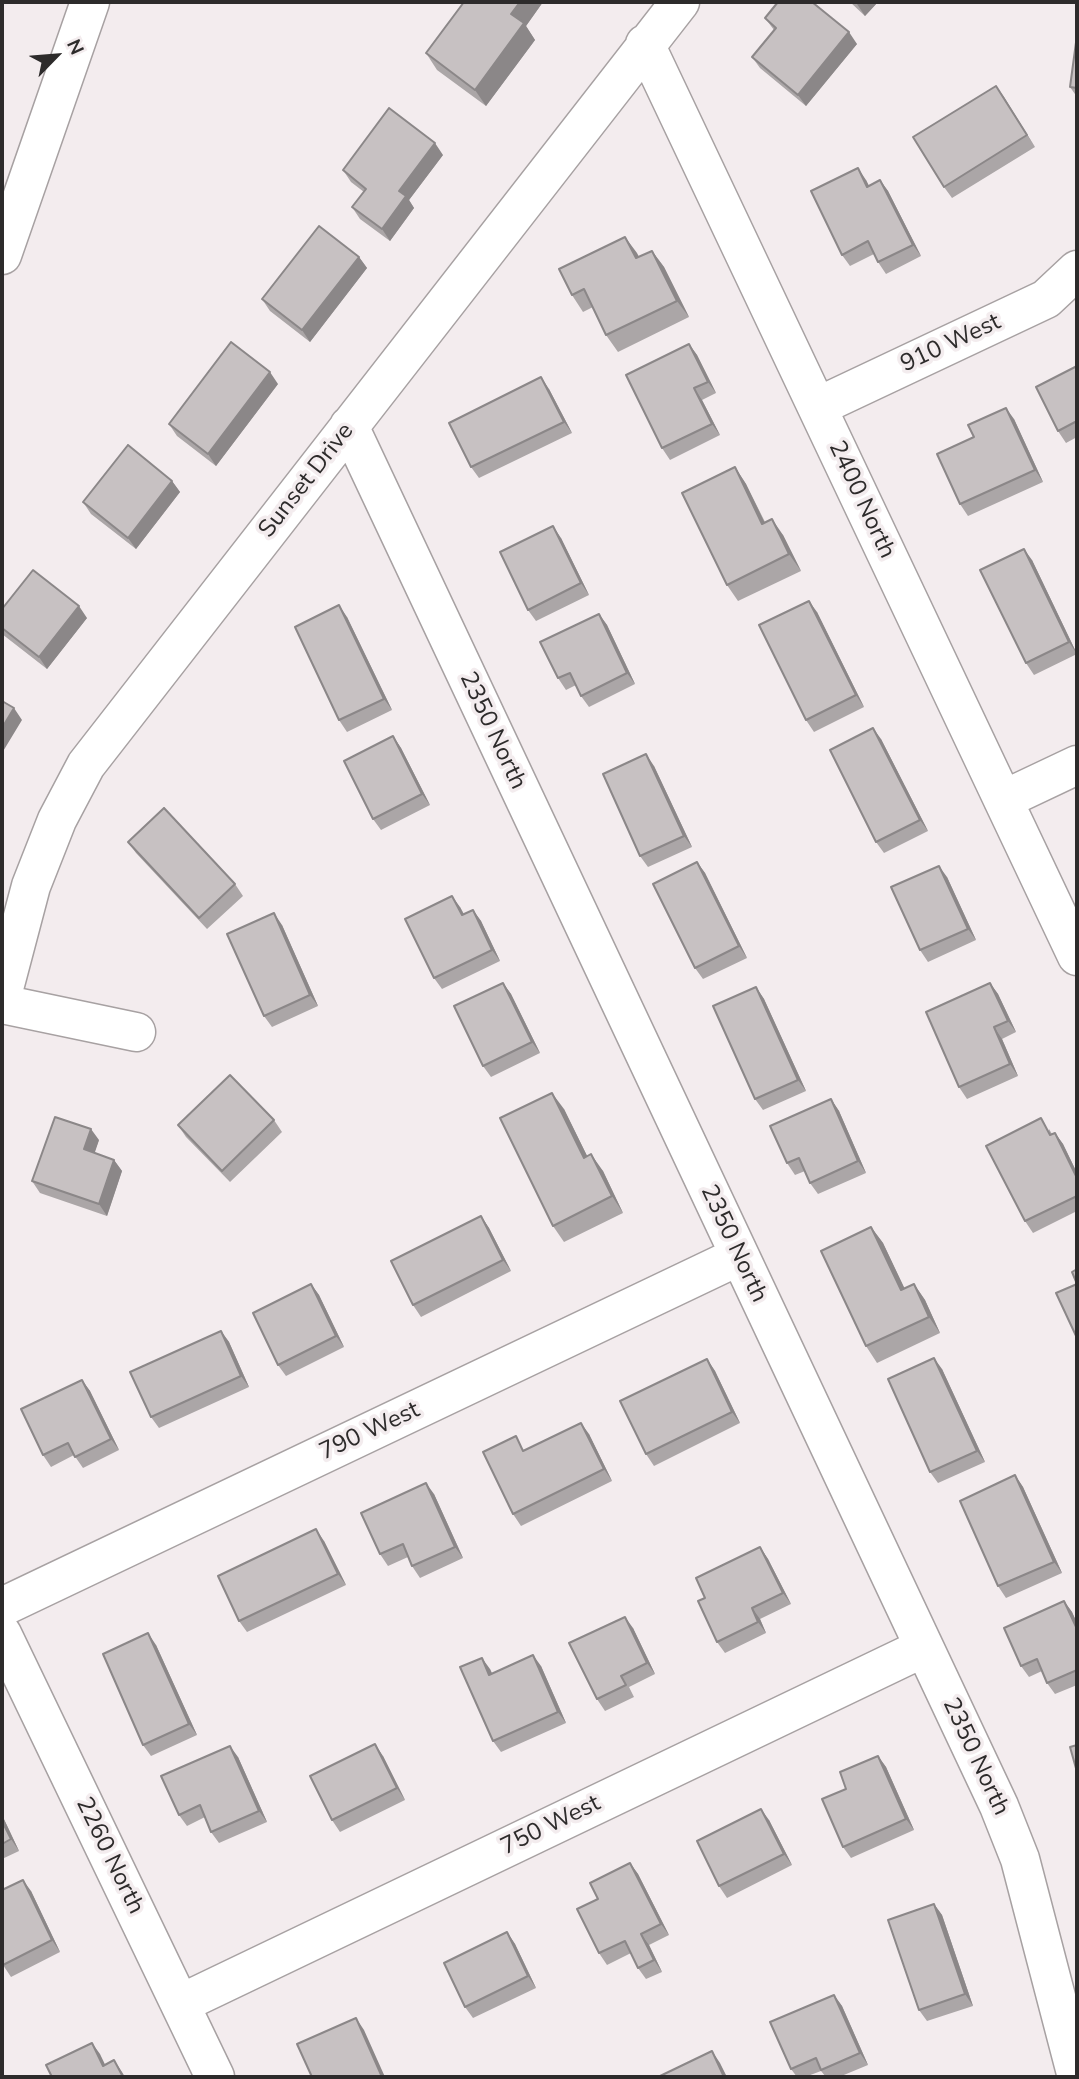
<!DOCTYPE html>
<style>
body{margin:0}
#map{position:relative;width:1079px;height:2079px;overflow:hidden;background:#f3ecee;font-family:"Nunito Sans",sans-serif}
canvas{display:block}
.frame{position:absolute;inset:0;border:4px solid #2d2b2b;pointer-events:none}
.north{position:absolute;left:21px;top:21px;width:70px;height:70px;-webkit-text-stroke:5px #f3ecee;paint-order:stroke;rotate:65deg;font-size:19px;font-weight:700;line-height:28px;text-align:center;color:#2d2b2b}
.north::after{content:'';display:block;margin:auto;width:24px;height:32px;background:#2d2b2b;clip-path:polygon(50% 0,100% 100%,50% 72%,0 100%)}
</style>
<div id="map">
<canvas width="1079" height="2079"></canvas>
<div class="frame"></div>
<div class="north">N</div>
</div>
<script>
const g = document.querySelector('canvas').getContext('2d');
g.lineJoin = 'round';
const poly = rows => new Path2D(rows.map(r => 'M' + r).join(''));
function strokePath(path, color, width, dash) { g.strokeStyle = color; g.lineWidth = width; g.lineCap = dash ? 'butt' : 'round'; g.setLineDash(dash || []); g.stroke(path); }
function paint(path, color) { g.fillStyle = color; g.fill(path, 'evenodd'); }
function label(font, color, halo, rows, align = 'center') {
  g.font = font + ' "Nunito Sans",sans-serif'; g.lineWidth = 7; g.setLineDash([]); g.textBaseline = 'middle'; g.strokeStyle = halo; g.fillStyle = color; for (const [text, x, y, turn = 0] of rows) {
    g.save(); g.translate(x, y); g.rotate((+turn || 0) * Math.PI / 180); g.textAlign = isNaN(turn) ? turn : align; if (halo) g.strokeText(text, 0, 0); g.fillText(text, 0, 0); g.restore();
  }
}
const minor = poly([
 [645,44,1077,956],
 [2,255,90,2],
 [817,407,1046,299,1077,270],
 [349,426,999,1806,1020,1859,1077,2077],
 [1003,800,1077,765],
 [2,996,31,886,57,820,86,765,680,2],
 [2,1004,136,1032],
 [2,1607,739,1256],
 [2,1634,215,2077],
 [180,2004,923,1648]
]);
const wall = poly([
 [543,2,526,26,535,40,486,106,437,70,426,53],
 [850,2,878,2,865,16],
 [765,18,857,44,806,106,760,68,752,57,774,30],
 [996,86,1035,147,952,198,944,187],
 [1070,87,1077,88,1077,97],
 [443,155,409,200,414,208,390,241,360,219,352,207,364,192,351,182,343,170],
 [866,180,869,186,880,180,888,191,921,256,886,274,878,262,874,254,850,266,842,255],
 [625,237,639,257,652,251,664,267,689,317,618,352,606,335,593,307,583,312,572,295],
 [359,257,367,268,310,342,270,311,262,299],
 [689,344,697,355,716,393,702,400,720,435,670,460,662,448],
 [1077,366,1077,437,1066,443,1058,431],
 [278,384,216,466,177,436,169,424],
 [549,389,572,433,479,478,471,467],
 [1014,419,1043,482,968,516,960,504],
 [735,467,746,484,765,522,783,535,801,571,738,601,727,585],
 [172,481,180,492,136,549,91,514,83,502],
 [561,538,589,595,536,621,528,610],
 [1032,560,1077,654,1034,675,1026,663],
 [2,609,87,618,47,669,2,634],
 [817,612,864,707,814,732,806,720],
 [599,614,607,625,635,684,589,707,581,696,576,685,566,690,558,678],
 [347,617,392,710,347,732,339,720],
 [393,736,401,748,430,805,381,830,373,819],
 [881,739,928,831,884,853,876,842],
 [654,766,692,847,648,867,640,856],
 [128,842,235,884,243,896,207,929,136,853],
 [697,862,705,873,747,958,703,979,695,968],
 [947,877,976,940,928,962,920,950],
 [460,907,464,914,473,910,481,921,500,961,442,989,434,978],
 [282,925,318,1006,272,1027,264,1016],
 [503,983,511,994,540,1053,491,1077,483,1066],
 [990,983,998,994,1016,1032,1002,1039,1018,1076,967,1099,959,1087],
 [756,987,764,999,806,1091,763,1110,755,1099],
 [831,1099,839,1111,866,1173,818,1194,810,1183,805,1171,795,1175,787,1163],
 [564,1109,587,1156,603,1171,623,1213,564,1242,553,1226],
 [274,1120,282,1132,230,1182,186,1137,178,1125],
 [1049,1129,1052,1134,1055,1133,1063,1144,1077,1173,1077,1211,1033,1233,1025,1221],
 [99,1140,94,1153,114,1160,122,1171,107,1216,40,1193,32,1181],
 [481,1216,489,1228,511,1271,421,1317,413,1305],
 [871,1227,883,1243,904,1288,914,1284,925,1300,940,1333,877,1363,866,1346],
 [311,1284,319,1295,344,1347,286,1376,278,1365],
 [221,1331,229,1342,249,1387,159,1428,151,1417],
 [707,1359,715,1371,740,1423,654,1466,646,1454],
 [942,1369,985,1462,938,1483,930,1472],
 [82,1380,90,1391,119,1450,83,1468,74,1455,51,1467,43,1455],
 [589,1434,612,1481,521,1526,513,1514,525,1450],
 [1015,1475,1023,1487,1062,1573,1006,1598,998,1586],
 [434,1494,463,1558,420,1578,412,1566,408,1557,388,1566,380,1554],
 [324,1541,346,1585,247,1632,239,1621],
 [760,1547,768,1559,791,1604,760,1619,766,1633,725,1653,717,1642,705,1598],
 [1064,1601,1072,1612,1077,1623,1077,1685,1055,1694,1047,1683,1042,1671,1029,1677,1021,1666],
 [633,1628,655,1674,629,1687,634,1697,605,1711,597,1699],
 [156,1645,197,1735,151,1756,143,1745],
 [541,1666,566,1723,501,1752,493,1741,490,1669,492,1673],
 [383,1756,405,1800,340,1832,332,1820],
 [878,1756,886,1767,914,1830,851,1858,843,1847,846,1789],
 [238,1757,267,1822,219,1843,211,1832,205,1817,187,1826,179,1815],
 [2,1815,19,1851,2,1859],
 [769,1820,792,1865,727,1898,719,1886],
 [630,1863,638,1874,669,1935,649,1945,662,1972,646,1979,638,1968,631,1953,607,1965,599,1953,598,1899],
 [31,1891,60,1952,11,1977,3,1965],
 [934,1904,942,1915,973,2006,927,2021,919,2010],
 [507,1932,515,1944,536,1988,473,2018,465,2007],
 [834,1995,842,2006,868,2065,839,2077,826,2077,821,2071,805,2077,797,2077,791,2069]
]);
const shadedWall = poly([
 [520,2,543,2,526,26,535,40,486,106,475,90,511,14],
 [860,2,878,2,865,16,857,4],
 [849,32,857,44,806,106,798,95],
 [996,86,1004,97,1035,147,1027,135],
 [435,143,443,155,409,200,414,208,390,241,382,229,399,191],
 [858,168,866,180,875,198,867,187],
 [880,180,888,191,921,256,913,245],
 [625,237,637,253,648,275,636,258],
 [652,251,664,267,689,317,677,301],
 [359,257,367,268,310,342,302,330],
 [689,344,697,355,716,393,708,382],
 [270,372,278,384,216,466,208,454],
 [541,377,549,389,572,433,564,422],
 [694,388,702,400,720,435,712,424],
 [1006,408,1014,419,1043,482,1035,470],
 [735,467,746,484,773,540,762,524],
 [172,481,180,492,136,549,128,538],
 [772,519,783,535,801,571,789,554],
 [553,526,561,538,589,595,581,583],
 [1024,549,1032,560,1077,654,1069,642],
 [809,601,817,612,864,707,856,695],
 [339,605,347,617,392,710,384,699],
 [79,606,87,618,47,669,39,657],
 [599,614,607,625,635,684,627,673],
 [14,708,22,720,2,753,2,728],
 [873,728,881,739,928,831,920,820],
 [393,736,401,748,430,805,422,794],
 [646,754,654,766,692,847,684,836],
 [697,862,705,873,747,958,739,946],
 [939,866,947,877,976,940,968,929],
 [452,896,460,907,470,927,462,915],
 [473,910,481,921,500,961,492,950],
 [274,913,282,925,318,1006,310,995],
 [503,983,511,994,540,1053,532,1042],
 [990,983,998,994,1016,1032,1008,1021],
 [756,987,764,999,806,1091,798,1080],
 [994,1027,1002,1039,1018,1076,1010,1064],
 [552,1093,564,1109,596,1174,584,1158],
 [831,1099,839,1111,866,1173,858,1161],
 [91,1129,99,1140,92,1161,84,1149],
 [1055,1133,1063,1144,1077,1173,1077,1178],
 [591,1154,603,1171,623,1213,612,1196],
 [114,1160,122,1171,107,1216,99,1204],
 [481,1216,489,1228,511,1271,503,1260],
 [871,1227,883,1243,913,1306,901,1290],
 [311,1284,319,1295,344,1347,336,1336],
 [914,1284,925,1300,940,1333,929,1317],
 [221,1331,229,1342,249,1387,241,1376],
 [934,1358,942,1369,985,1462,977,1451],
 [707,1359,715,1371,740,1423,732,1412],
 [82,1380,90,1391,119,1450,111,1439],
 [581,1423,589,1434,612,1481,604,1469],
 [1015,1475,1023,1487,1062,1573,1054,1562],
 [426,1483,434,1494,463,1558,455,1547],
 [316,1529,324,1541,346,1585,338,1574],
 [760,1547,768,1559,791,1604,783,1593],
 [1064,1601,1072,1612,1077,1623,1077,1629],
 [752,1608,760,1619,766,1633,758,1622],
 [625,1617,633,1628,655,1674,647,1663],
 [148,1633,156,1645,197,1735,189,1724],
 [533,1655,541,1666,566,1723,558,1712],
 [482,1658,490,1669,497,1686,489,1675],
 [375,1744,383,1756,405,1800,397,1788],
 [230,1746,238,1757,267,1822,259,1811],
 [878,1756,886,1767,914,1830,906,1819],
 [761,1809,769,1820,792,1865,784,1854],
 [2,1815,19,1851,11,1839,2,1821],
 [630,1863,638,1874,669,1935,661,1924],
 [23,1880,31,1891,60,1952,52,1940],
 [934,1904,942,1915,973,2006,965,1994],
 [507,1932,515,1944,536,1988,528,1976],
 [641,1934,649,1945,662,1972,654,1960],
 [834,1995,842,2006,868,2065,860,2053],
 [356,2018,364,2030,385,2077,382,2077],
 [92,2043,100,2054,111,2077,103,2066],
 [712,2051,720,2063,727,2077,724,2077],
 [114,2060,122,2072,125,2077,123,2077]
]);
const building = poly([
 [464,2,520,2,511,14,524,23,475,90,426,53,464,2],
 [778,2,812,2,849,32,798,95,752,57,776,28,765,18,778,2],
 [1077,35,1077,88,1070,87,1077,35],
 [996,86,1027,135,944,187,913,137,996,86],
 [389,108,435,143,399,191,406,196,382,229,352,207,366,189,343,170,389,108],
 [858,168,867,187,880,180,913,245,878,262,868,241,842,255,811,191,858,168],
 [319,226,359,257,302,330,262,299,319,226],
 [625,237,636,258,652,251,677,301,606,335,584,289,572,295,559,269,625,237],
 [231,342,270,372,208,454,169,424,231,342],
 [689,344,708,382,694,388,712,424,662,448,626,375,689,344],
 [1077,366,1077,421,1058,431,1036,387,1077,366],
 [541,377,564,422,471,467,449,423,541,377],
 [1006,408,1035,470,960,504,937,454,974,437,968,425,1006,408],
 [128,445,172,481,128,538,83,502,128,445],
 [735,467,762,524,772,519,789,554,727,585,682,493,735,467],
 [553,526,581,583,528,610,500,552,553,526],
 [1024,549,1069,642,1026,663,980,570,1024,549],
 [33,570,79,606,39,657,2,628,2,609,33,570],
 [809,601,856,695,806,720,759,625,809,601],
 [339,605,384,699,339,720,295,627,339,605],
 [599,614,627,673,581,696,570,673,558,678,540,642,599,614],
 [2,701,14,708,2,728,2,701],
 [873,728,920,820,876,842,830,750,873,728],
 [393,736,422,794,373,819,344,761,393,736],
 [646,754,684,836,640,856,603,774,646,754],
 [164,808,235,884,199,918,128,842,164,808],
 [697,862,739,946,695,968,653,884,697,862],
 [939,866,968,929,920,950,891,887,939,866],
 [452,896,462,915,473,910,492,950,434,978,405,919,452,896],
 [274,913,310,995,264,1016,227,934,274,913],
 [503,983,532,1042,483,1066,454,1006,503,983],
 [990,983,1008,1021,994,1027,1010,1064,959,1087,926,1012,990,983],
 [756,987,798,1080,755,1099,713,1006,756,987],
 [230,1075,274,1120,222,1171,178,1125,230,1075],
 [552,1093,584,1158,591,1154,612,1196,553,1226,500,1118,552,1093],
 [831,1099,858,1161,810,1183,799,1158,787,1163,770,1126,831,1099],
 [55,1117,91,1129,84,1149,114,1160,99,1204,32,1181,55,1117],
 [1041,1118,1050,1135,1055,1133,1077,1178,1077,1196,1025,1221,986,1146,1041,1118],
 [481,1216,503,1260,413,1305,391,1261,481,1216],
 [871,1227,901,1290,914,1284,929,1317,866,1346,821,1251,871,1227],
 [1077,1269,1077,1338,1056,1293,1077,1284,1072,1272,1077,1269],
 [311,1284,336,1336,278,1365,253,1313,311,1284],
 [221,1331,241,1376,151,1417,130,1372,221,1331],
 [934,1358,977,1451,930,1472,888,1379,934,1358],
 [707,1359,732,1412,646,1454,620,1401,707,1359],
 [82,1380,111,1439,75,1457,68,1443,43,1455,21,1409,82,1380],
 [581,1423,604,1469,513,1514,483,1452,516,1436,523,1451,581,1423],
 [1015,1475,1054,1562,998,1586,960,1501,1015,1475],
 [426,1483,455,1547,412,1566,403,1544,380,1554,361,1513,426,1483],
 [316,1529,338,1574,239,1621,218,1576,316,1529],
 [760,1547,783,1593,752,1608,758,1622,717,1642,698,1601,705,1598,696,1578,760,1547],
 [1064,1601,1077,1629,1077,1670,1047,1683,1037,1659,1021,1666,1004,1628,1064,1601],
 [625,1617,647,1663,621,1676,626,1685,597,1699,569,1643,625,1617],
 [148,1633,189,1724,143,1745,103,1654,148,1633],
 [533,1655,558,1712,493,1741,460,1667,482,1658,489,1675,533,1655],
 [375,1744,397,1788,332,1820,310,1776,375,1744],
 [1077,1745,1077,1772,1070,1747,1077,1745],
 [230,1746,259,1811,211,1832,200,1805,179,1815,161,1776,230,1746],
 [878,1756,906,1819,843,1847,822,1799,846,1789,840,1772,878,1756],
 [761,1809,784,1854,719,1886,697,1841,761,1809],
 [2,1821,11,1839,2,1844,2,1821],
 [630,1863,661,1924,641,1934,654,1960,638,1968,625,1941,599,1953,577,1909,598,1899,590,1883,630,1863],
 [23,1880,52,1940,3,1965,2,1963,2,1890,23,1880],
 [934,1904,965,1994,919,2010,888,1920,934,1904],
 [507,1932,528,1976,465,2007,444,1963,507,1932],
 [834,1995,860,2053,821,2070,816,2058,791,2069,770,2022,834,1995],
 [356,2018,382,2077,312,2077,297,2044,356,2018],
 [92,2043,103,2066,114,2060,123,2077,52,2077,46,2065,92,2043],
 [712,2051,724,2077,658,2077,712,2051]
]);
const streetNames = [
 ["910 West",951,344,-25],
 ["Sunset Drive",307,481,-52],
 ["2400 North",861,500,65],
 ["2350 North",492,731,65],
 ["2350 North",733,1244,65],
 ["790 West",370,1432,-25],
 ["2350 North",975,1757,65],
 ["750 West",551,1826,-26],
 ["2260 North",109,1856,64]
];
strokePath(minor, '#a7a1a2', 41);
strokePath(minor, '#fff', 38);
paint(wall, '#aba6a7');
paint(shadedWall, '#8b8788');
paint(building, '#c7c1c2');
strokePath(building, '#8b8788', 2);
label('24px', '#2d2b2b', '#f3ecee', streetNames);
</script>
